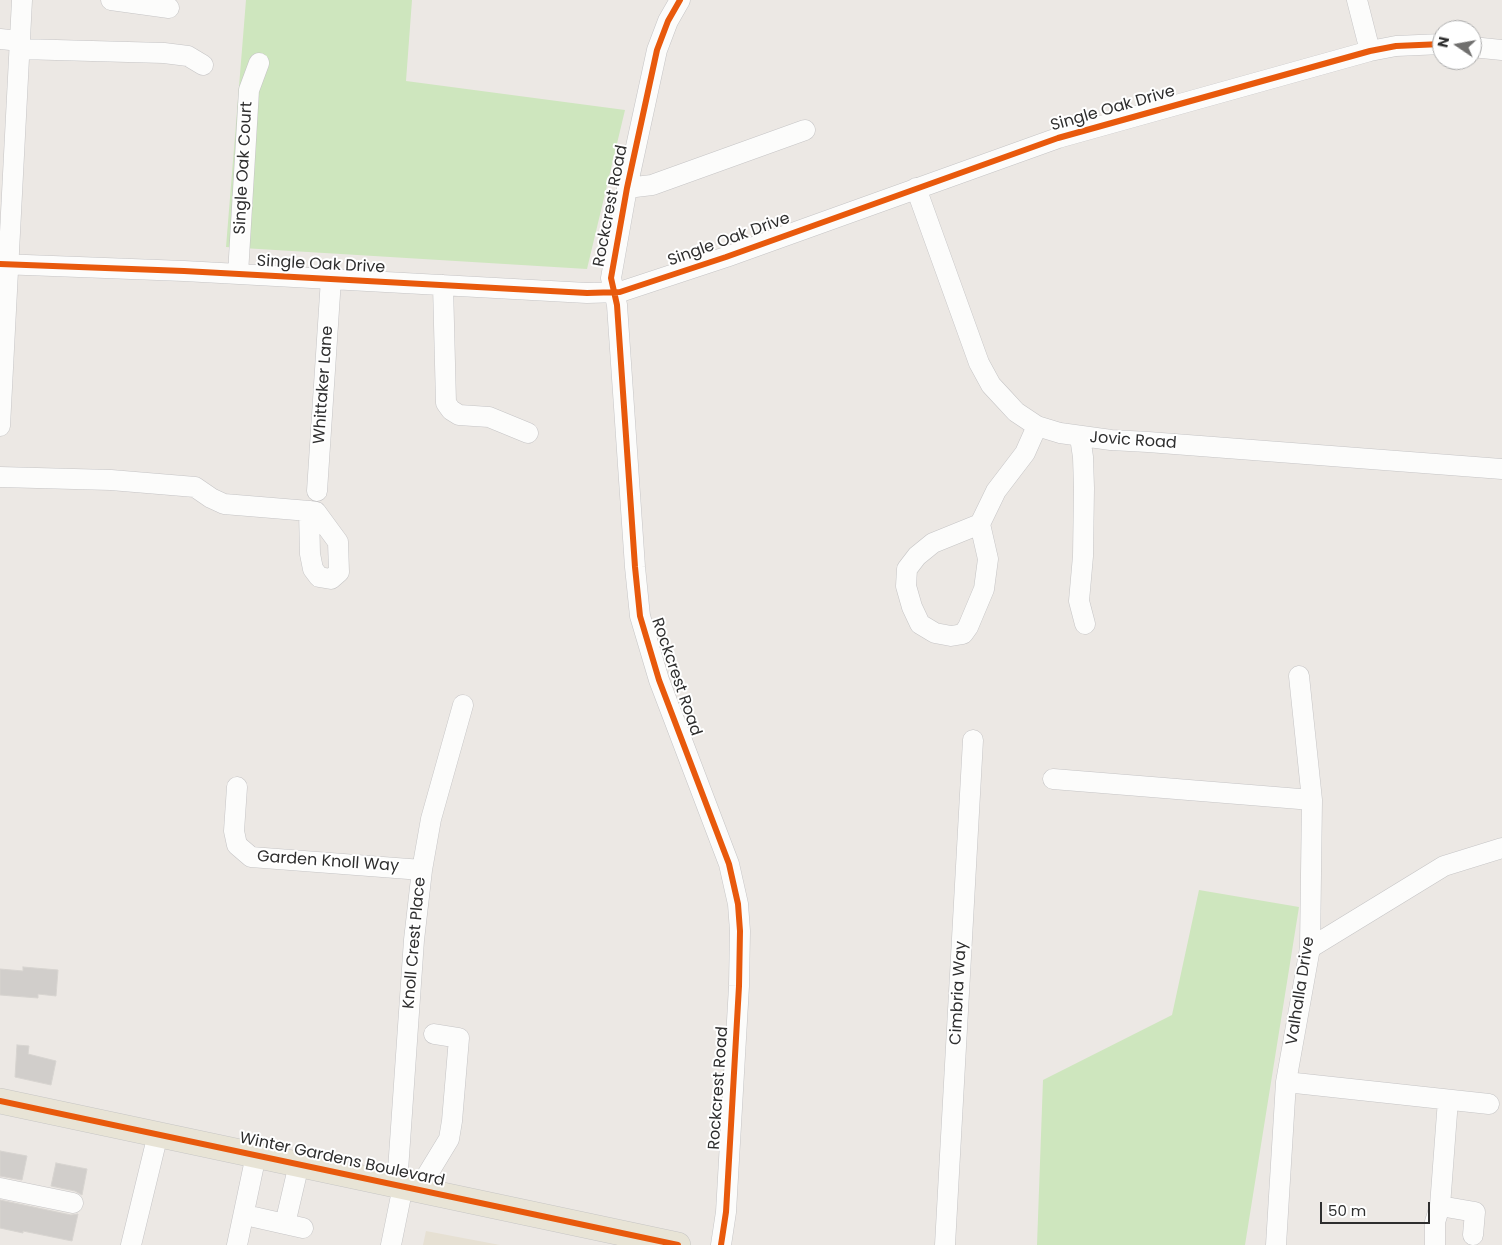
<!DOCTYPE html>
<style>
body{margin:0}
#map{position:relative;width:1502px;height:1245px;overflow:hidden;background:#ece8e4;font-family:Poppins,sans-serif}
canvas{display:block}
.north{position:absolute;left:1432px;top:20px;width:50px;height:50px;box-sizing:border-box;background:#fff;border:1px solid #ababab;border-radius:50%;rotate:282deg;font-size:14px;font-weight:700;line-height:20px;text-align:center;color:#2e2e2e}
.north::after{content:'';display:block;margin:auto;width:18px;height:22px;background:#706f6e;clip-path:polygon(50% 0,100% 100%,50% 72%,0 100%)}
.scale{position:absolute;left:1320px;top:1202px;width:110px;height:22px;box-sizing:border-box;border:2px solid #2e2e2e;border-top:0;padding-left:6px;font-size:15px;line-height:18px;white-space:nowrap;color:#2e2e2e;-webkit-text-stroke:4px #fff;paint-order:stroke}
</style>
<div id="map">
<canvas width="1502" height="1245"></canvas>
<div class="north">N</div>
<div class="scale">50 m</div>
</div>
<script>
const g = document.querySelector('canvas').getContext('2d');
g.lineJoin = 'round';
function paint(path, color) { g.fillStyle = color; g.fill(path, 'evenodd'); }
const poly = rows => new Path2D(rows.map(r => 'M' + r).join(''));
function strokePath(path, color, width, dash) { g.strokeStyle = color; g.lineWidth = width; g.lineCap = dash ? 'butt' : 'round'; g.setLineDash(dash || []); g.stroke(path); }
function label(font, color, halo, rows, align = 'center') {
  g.font = font + ' Poppins,sans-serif'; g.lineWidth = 4; g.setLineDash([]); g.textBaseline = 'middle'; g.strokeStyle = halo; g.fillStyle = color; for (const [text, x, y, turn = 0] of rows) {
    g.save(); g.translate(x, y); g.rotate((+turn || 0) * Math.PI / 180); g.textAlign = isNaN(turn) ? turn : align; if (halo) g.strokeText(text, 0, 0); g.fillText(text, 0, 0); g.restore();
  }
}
const education = poly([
 [426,1231,500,1245,423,1245]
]);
const green = poly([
 [246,0,412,0,406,81,625,110,587,269,226,247],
 [1199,890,1299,907,1245,1245,1037,1245,1043,1080,1172,1015]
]);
const building = poly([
 [23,967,58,970,56,996,38,994,38,998,0,995,0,969,23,971,23,967],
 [17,1045,29,1046,28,1054,56,1061,51,1085,15,1077,17,1045],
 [0,1151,27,1156,22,1180,0,1176,0,1151],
 [56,1163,87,1169,82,1195,75,1191,51,1186,56,1163],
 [0,1200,71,1215,78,1214,72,1241,23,1231,23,1233,0,1228,0,1200]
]);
const minor = poly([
 [111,0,169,8],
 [680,0,668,21,657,50,627,188,611,278,617,305,635,567,640,616,659,680,729,864,738,904,740,931,739,986,726,1212,721,1245],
 [1357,0,1370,51],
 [0,39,20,41],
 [1472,47,1502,50],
 [20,49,164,53,188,56,203,65],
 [627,188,652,185,805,130],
 [916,188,979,363,991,385,1004,399,1016,412,1037,426,1060,433,1111,440,1148,442,1502,469],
 [0,264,184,271,587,293,620,292,726,257,1058,138,1370,51,1396,46,1442,44],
 [238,274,249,90,259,63],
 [443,285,446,403,451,410,459,415,489,417,528,433],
 [0,426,22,0],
 [1080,437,1083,457,1084,488,1083,556,1079,601,1085,624],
 [0,477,111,480,195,487,211,498,224,504,309,511,316,512,338,542,339,572,331,579,319,577,313,569,310,554,309,511],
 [317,491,331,279],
 [980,524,933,543,917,556,907,569,906,586,912,607,920,624,935,633,951,636,963,634,968,627,984,589,988,559,980,524,996,491,1025,453,1037,426],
 [1053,779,1312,800],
 [237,787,234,831,237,845,251,857,422,870],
 [1310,948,1444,866,1502,848],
 [1286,1082,1489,1104],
 [1448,1100,1440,1206,1475,1212,1473,1235],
 [397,1185,414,940,422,870,431,819,463,705],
 [0,1188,73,1203],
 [418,1190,449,1139,452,1121,459,1038,434,1034],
 [254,1217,285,1224,299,1164],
 [285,1224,303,1228],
 [131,1245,158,1134],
 [237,1245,256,1155],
 [391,1245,403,1186],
 [945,1245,973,740],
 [1276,1245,1286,1082,1310,948,1312,800,1299,676],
 [1435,1245,1435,1222,1440,1206]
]);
const major = poly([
 [0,1101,678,1245]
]);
const cycleway = poly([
 [680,0,668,21,657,50,627,188,611,278,617,305,635,567,640,616,659,680,729,864,738,904,740,931,739,986,726,1212,721,1245],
 [0,264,184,271,587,293,620,292,726,257,1058,138,1370,51,1396,46,1442,44],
 [0,1101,678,1245]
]);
const streetNames = [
 ["Single Oak Drive",1113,109,-16],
 ["Single Oak Court",244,168,-87],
 ["Rockcrest Road",611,206,-79],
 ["Single Oak Drive",729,240,-20],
 ["Single Oak Drive",321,265,3],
 ["Whittaker Lane",324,385,-86],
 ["Jovic Road",1133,441,4],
 ["Rockcrest Road",676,677,71],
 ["Garden Knoll Way",328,862,4],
 ["Knoll Crest Place",415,943,-85],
 ["Valhalla Drive",1301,991,-81],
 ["Cimbria Way",959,993,-87],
 ["Rockcrest Road",719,1088,-86],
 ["Winter Gardens Boulevard",342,1160,12]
];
paint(education, '#e6e0d3');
paint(green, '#cee6be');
paint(building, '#d1cecb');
strokePath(building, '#d7d4d0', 1);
strokePath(minor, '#c5c4c5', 21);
strokePath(major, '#c6c5c4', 26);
strokePath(minor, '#fcfcfb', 20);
strokePath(major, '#e8e4d6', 25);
strokePath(cycleway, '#e8590c', 6);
label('16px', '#2e2e2e', '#fff', streetNames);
</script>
